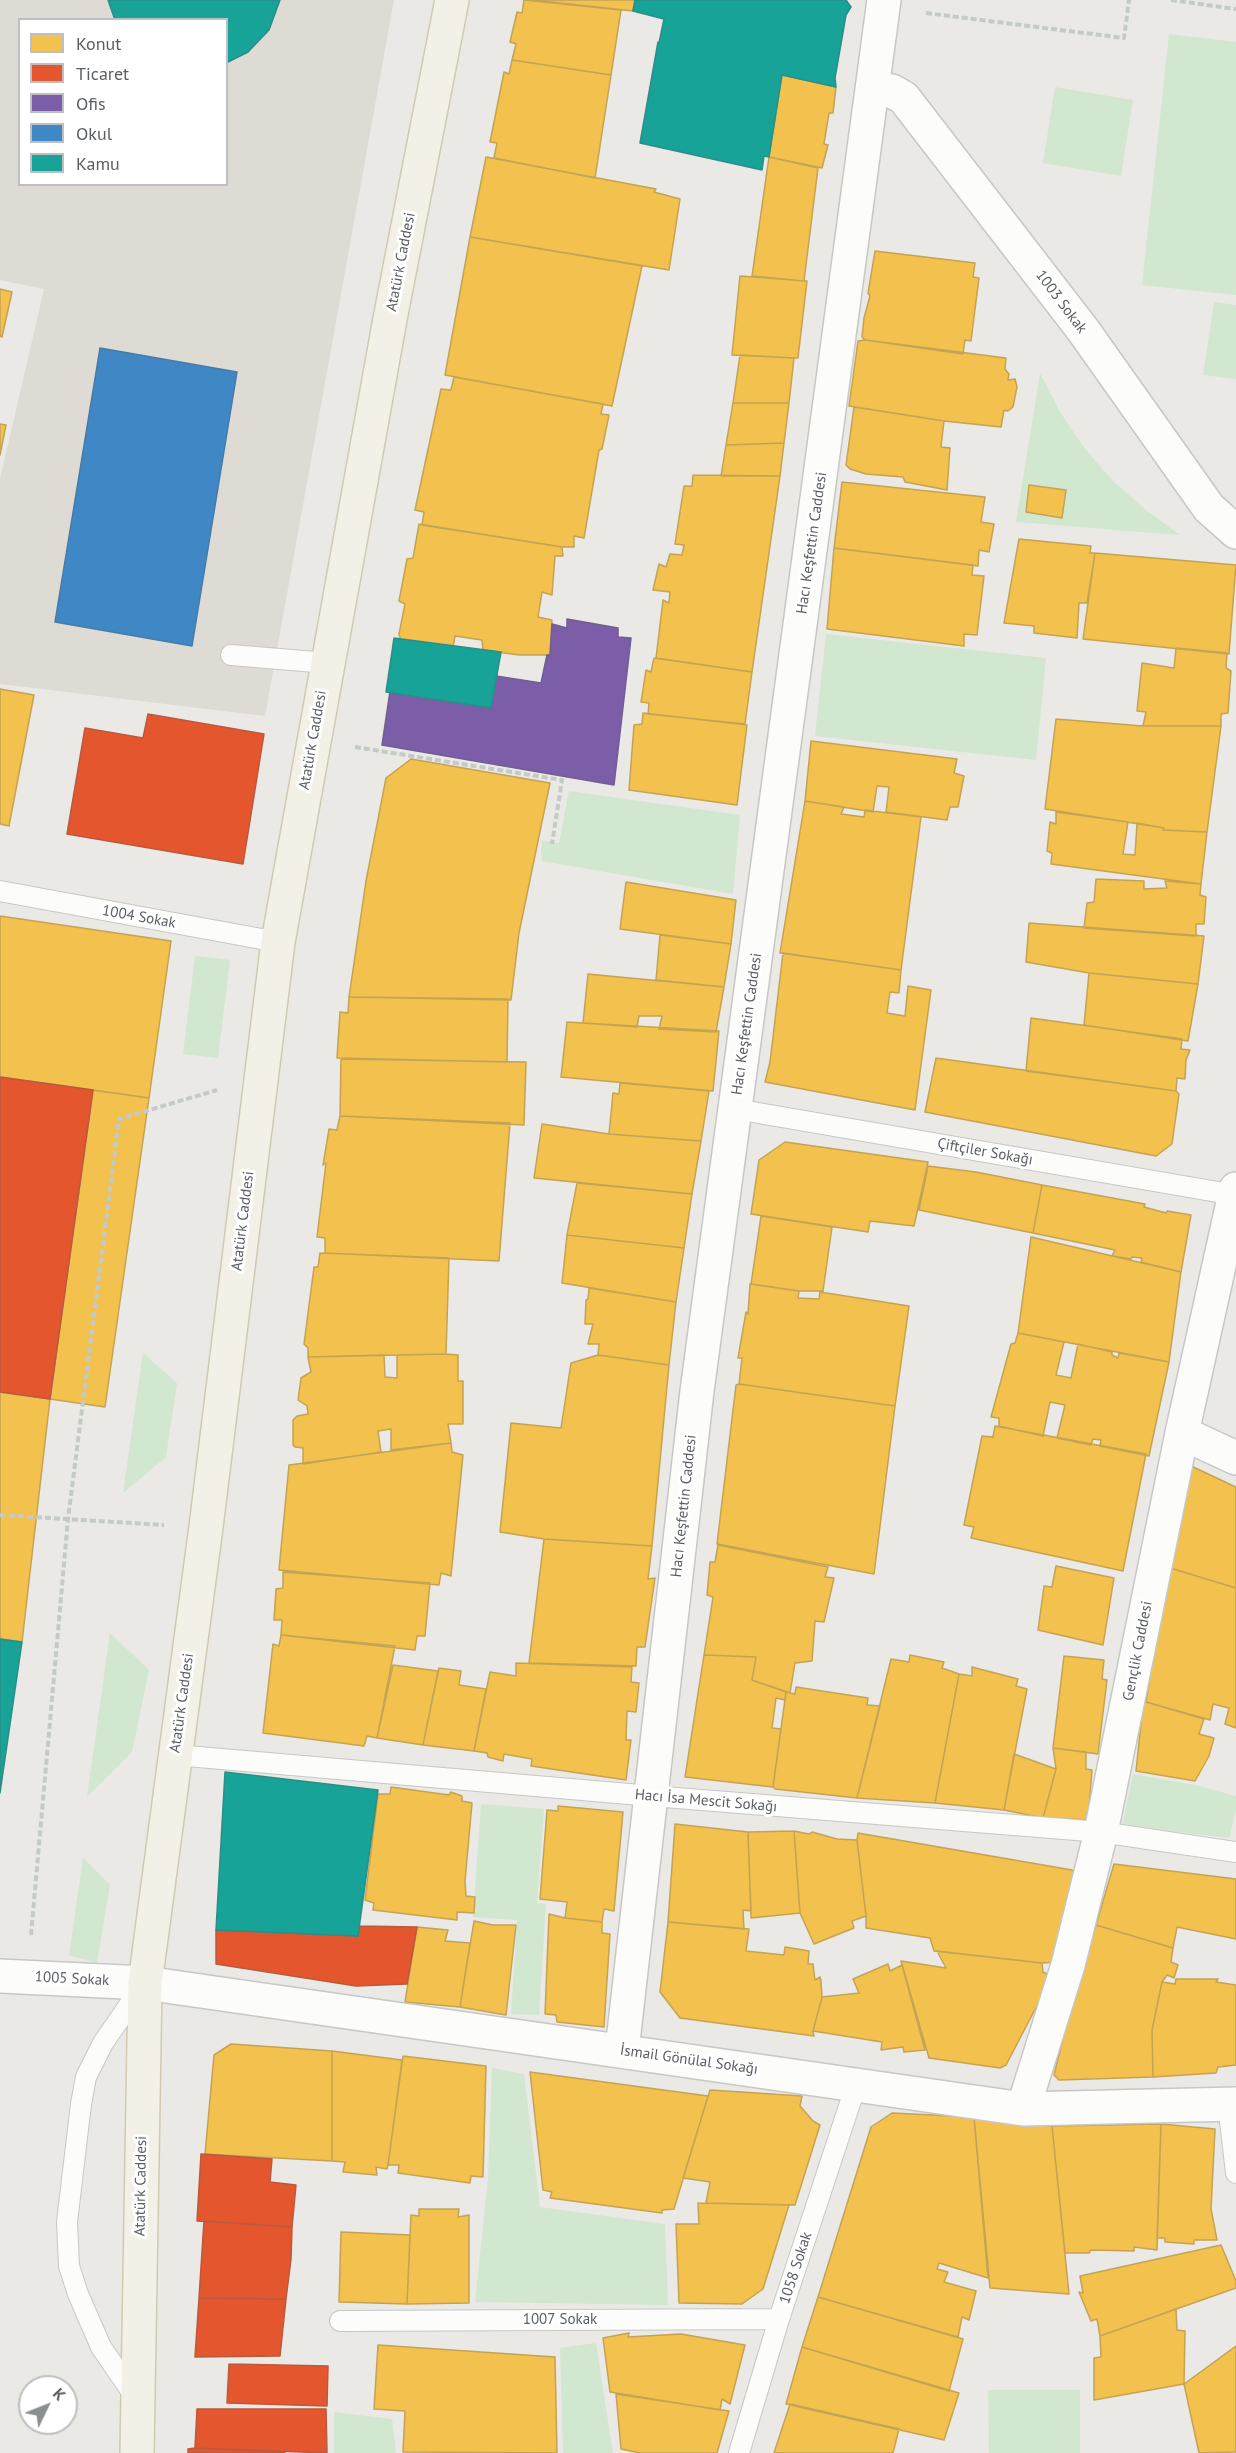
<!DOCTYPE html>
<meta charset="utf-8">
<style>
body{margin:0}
#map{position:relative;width:1236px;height:2453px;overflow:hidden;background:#eae9e5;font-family:"PT Sans",sans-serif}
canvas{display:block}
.legend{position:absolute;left:18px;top:18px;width:210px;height:168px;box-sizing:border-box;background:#fff;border:2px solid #bdbfc0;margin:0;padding:8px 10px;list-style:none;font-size:18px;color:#5a5e62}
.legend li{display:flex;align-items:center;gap:12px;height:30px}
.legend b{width:30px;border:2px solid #bdbfc0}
.north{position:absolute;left:18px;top:2375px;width:60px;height:60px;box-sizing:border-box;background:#fff;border:2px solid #bdbfc0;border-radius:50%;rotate:47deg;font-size:16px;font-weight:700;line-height:24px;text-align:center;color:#5a5e62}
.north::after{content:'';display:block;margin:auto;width:21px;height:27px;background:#8c8f90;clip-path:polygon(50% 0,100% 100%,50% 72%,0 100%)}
</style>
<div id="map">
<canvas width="1236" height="2453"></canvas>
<ul class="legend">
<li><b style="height:16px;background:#f2c14e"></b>Konut</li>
<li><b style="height:16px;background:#e4572e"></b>Ticaret</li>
<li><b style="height:16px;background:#7b5ea7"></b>Ofis</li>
<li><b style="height:16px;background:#3f88c5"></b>Okul</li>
<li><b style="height:16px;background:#17a398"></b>Kamu</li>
</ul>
<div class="north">K</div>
</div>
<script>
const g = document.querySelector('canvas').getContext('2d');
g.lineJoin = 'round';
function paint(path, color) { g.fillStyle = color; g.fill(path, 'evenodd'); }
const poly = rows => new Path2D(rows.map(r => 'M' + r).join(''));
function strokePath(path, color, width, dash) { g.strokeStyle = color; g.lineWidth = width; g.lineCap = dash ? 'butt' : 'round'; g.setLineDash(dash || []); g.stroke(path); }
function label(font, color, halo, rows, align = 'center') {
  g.font = font + ' "PT Sans",sans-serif'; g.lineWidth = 6; g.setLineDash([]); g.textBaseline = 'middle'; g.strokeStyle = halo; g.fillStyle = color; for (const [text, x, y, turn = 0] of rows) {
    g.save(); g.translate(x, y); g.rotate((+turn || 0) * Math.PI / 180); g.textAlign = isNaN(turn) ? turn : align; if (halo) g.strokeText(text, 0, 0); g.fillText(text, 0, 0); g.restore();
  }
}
const education = poly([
 [0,0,394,0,265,716,0,684,0,479,44,289,0,280],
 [20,20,226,20,226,184,20,184]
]);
const green = poly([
 [1169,34,1236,42,1236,295,1142,285],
 [1055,87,1133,100,1121,176,1043,163],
 [1214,302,1236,305,1236,379,1203,375],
 [1040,373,1060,412,1085,449,1114,482,1146,510,1180,535,1016,522],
 [826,634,1046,658,1036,760,815,736],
 [569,791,740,815,733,894,542,861,541,840,559,843],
 [195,956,230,960,218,1058,183,1054],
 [143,1353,177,1383,166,1457,123,1493],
 [110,1633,149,1670,132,1752,87,1797],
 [1133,1774,1195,1785,1236,1796,1236,1811,1229,1838,1122,1825],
 [481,1804,544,1809,537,1903,546,1904,539,2015,511,2014,517,1920,473,1917],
 [83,1858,110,1885,97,1963,69,1955],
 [492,2068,524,2074,540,2207,665,2224,668,2305,475,2302,488,2179],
 [596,2343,613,2453,563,2453,560,2348],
 [988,2390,1080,2390,1080,2453,989,2453],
 [334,2412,392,2419,396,2453,334,2453]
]);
const homes = poly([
 [524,0,621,10,611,75,512,60,516,44,510,42,517,12,522,13,524,0],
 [533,0,635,0,633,11,533,0],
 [512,60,611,75,595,178,494,158,497,143,490,142,504,72,509,74,512,60],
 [782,75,836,87,833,113,829,113,824,144,828,145,822,168,769,157,782,75],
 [486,157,656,189,654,192,680,199,669,270,470,237,486,157],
 [769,157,818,168,804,281,752,276,769,157],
 [470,237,642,266,612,406,445,375,470,237],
 [875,251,975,263,973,277,979,278,971,341,965,340,963,354,865,340,862,337,864,318,870,296,868,293,875,251],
 [740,276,807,281,798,358,732,355,740,276],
 [0,289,12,292,2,337,0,336,0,289],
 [865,340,1006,358,1005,369,1009,374,1008,380,1015,379,1017,387,1013,407,1008,411,1004,410,1001,427,944,421,849,406,858,341,865,340],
 [740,355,794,358,789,403,733,403,740,355],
 [454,377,603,404,601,414,609,415,602,449,599,450,584,538,574,536,574,547,562,547,422,525,424,512,415,510,441,389,451,390,454,377],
 [733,403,789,403,784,443,726,445,733,403],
 [854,407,944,421,941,447,950,448,947,490,905,482,903,477,866,474,850,469,846,465,854,407],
 [0,424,6,425,0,455,0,424],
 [784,443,780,476,721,476,726,445,784,443],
 [693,475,780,476,752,672,656,658,663,600,669,603,670,592,653,590,659,564,666,567,670,554,682,555,684,545,675,544,684,486,692,486,693,475],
 [842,482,985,497,981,522,994,524,989,552,979,550,978,566,834,548,842,482],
 [1029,485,1066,490,1062,518,1026,512,1029,485],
 [419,524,562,547,563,556,555,556,552,595,542,592,538,617,552,620,550,655,519,655,483,650,482,640,455,636,453,647,401,641,399,634,405,604,399,601,407,559,413,558,419,524],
 [1019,539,1091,546,1090,553,1095,553,1087,603,1079,603,1077,638,1034,633,1034,626,1004,623,1019,539],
 [834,548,973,565,972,575,984,576,977,635,964,634,964,646,827,629,834,548],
 [1095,553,1236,565,1229,654,1083,639,1095,553],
 [1176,648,1227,653,1226,668,1231,671,1228,713,1221,714,1221,726,1143,726,1146,712,1137,711,1142,663,1174,668,1176,648],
 [654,658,752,672,745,724,648,714,649,703,641,702,646,670,651,672,654,658],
 [0,689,34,695,9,826,0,824,0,689],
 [643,713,747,725,737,805,629,790,634,725,642,724,643,713],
 [1056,719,1143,726,1221,726,1207,832,1163,830,1164,828,1045,809,1056,719],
 [811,741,957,759,954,773,964,776,958,807,950,807,947,820,886,812,889,787,877,786,873,812,805,801,811,741],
 [411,759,550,783,519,933,511,1000,349,997,366,881,386,778,411,759],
 [805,801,844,807,841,814,864,817,865,810,921,817,901,970,780,953,805,801],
 [1056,812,1128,822,1123,854,1135,855,1137,823,1164,828,1163,830,1207,832,1201,884,1051,864,1052,853,1047,851,1050,822,1056,824,1056,812],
 [1096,879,1144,881,1144,889,1167,888,1165,881,1201,884,1200,895,1206,897,1204,924,1196,924,1196,936,1084,928,1087,903,1094,902,1096,879],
 [626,882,736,900,731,944,620,929,626,882],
 [0,916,171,941,149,1098,0,1077,0,916],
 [1029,923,1204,936,1198,984,1089,973,1026,962,1029,923],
 [660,935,731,944,724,987,656,980,660,935],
 [783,953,901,970,899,993,890,992,887,1013,905,1016,908,986,931,990,915,1110,765,1082,770,1062,783,953],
 [1089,973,1198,984,1188,1041,1084,1025,1089,973],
 [588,974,724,987,716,1032,659,1029,662,1016,639,1016,637,1027,583,1023,588,974],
 [349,997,508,999,507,1062,337,1058,340,1012,348,1013,349,997],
 [1031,1018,1182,1039,1181,1049,1190,1050,1186,1060,1185,1079,1177,1078,1176,1091,1026,1071,1031,1018],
 [567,1022,719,1031,713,1091,561,1077,567,1022],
 [936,1058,1176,1091,1179,1094,1172,1144,1156,1156,925,1112,936,1058],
 [341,1059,526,1062,524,1125,340,1116,341,1059],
 [620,1083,709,1091,701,1141,609,1134,613,1093,619,1094,620,1083],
 [93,1090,149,1098,105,1407,50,1399,93,1090],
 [340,1116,510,1123,499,1261,325,1253,325,1238,317,1237,326,1163,323,1165,329,1129,337,1130,340,1116],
 [542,1124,609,1134,701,1141,692,1194,534,1178,542,1124],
 [785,1142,928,1162,914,1226,870,1221,868,1232,751,1214,759,1160,785,1142],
 [928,1166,976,1172,1042,1185,1033,1233,919,1210,928,1166],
 [577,1183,692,1194,684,1248,567,1235,577,1183],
 [1042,1185,1145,1204,1144,1207,1166,1213,1167,1211,1191,1215,1181,1272,1141,1262,1142,1258,1132,1257,1131,1259,1112,1256,1115,1250,1033,1233,1042,1185],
 [761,1216,832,1227,823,1291,799,1291,751,1284,761,1216],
 [567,1235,684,1248,676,1302,562,1283,567,1235],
 [1031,1237,1181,1272,1169,1362,1018,1333,1031,1237],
 [320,1253,449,1258,446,1354,308,1357,308,1348,304,1344,314,1267,318,1267,320,1253],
 [750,1284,799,1291,798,1298,819,1299,820,1292,909,1306,895,1406,739,1384,742,1358,738,1358,746,1312,748,1314,750,1284],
 [589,1288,676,1302,669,1365,598,1355,599,1344,588,1344,593,1324,585,1324,586,1300,588,1299,589,1288],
 [1018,1333,1064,1342,1056,1375,1071,1378,1078,1344,1112,1352,1112,1355,1118,1358,1119,1353,1169,1362,1149,1456,1100,1446,1101,1440,1093,1439,1091,1445,1057,1438,1065,1405,1050,1402,1043,1436,999,1426,999,1418,991,1417,1011,1344,1015,1343,1018,1333],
 [446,1354,458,1355,458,1381,463,1381,463,1424,448,1424,451,1443,391,1450,391,1429,378,1431,381,1452,303,1464,303,1448,295,1447,293,1445,293,1420,297,1416,308,1414,307,1406,298,1400,301,1378,311,1372,308,1357,384,1355,385,1377,397,1378,397,1355,446,1354],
 [598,1355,669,1365,652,1546,544,1539,500,1532,511,1423,561,1428,571,1363,598,1355],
 [739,1384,895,1406,874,1574,717,1544,736,1385,739,1384],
 [0,1392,50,1399,22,1642,0,1639,0,1392],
 [995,1426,1146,1454,1123,1571,971,1538,974,1527,964,1525,982,1436,993,1437,995,1426],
 [451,1443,452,1452,463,1455,451,1576,441,1573,439,1585,279,1570,289,1465,451,1443],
 [1189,1465,1236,1487,1236,1588,1167,1567,1189,1465],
 [544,1539,652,1546,648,1579,655,1578,645,1647,637,1647,636,1666,529,1663,544,1539],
 [718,1545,828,1567,825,1577,834,1578,824,1622,815,1621,812,1661,795,1663,790,1693,752,1680,756,1657,704,1655,713,1597,707,1595,710,1562,715,1562,718,1545],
 [1056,1566,1114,1578,1103,1645,1038,1630,1044,1586,1052,1587,1056,1566],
 [1167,1567,1236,1588,1236,1728,1225,1724,1229,1708,1213,1704,1210,1720,1146,1702,1167,1567],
 [283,1572,430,1583,425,1636,417,1636,415,1650,281,1635,282,1620,274,1620,276,1589,283,1588,283,1572],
 [281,1635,395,1646,377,1738,367,1736,364,1746,263,1733,273,1644,279,1646,281,1635],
 [704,1655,756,1657,752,1680,786,1692,785,1700,776,1698,772,1728,781,1729,773,1787,685,1777,704,1655],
 [910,1655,944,1662,942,1668,959,1674,935,1803,857,1798,891,1659,909,1662,910,1655],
 [1064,1656,1104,1660,1102,1679,1107,1680,1098,1754,1053,1748,1064,1656],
 [516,1663,632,1667,631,1682,639,1683,636,1712,627,1711,626,1740,631,1740,626,1780,531,1766,532,1759,504,1754,503,1761,488,1757,487,1753,474,1751,490,1672,516,1676,516,1663],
 [393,1665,438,1671,423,1745,377,1738,393,1665],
 [972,1667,1018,1679,1016,1686,1027,1689,1004,1810,935,1803,959,1674,972,1676,972,1667],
 [439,1668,461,1671,459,1685,486,1689,474,1751,423,1745,439,1668],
 [796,1687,868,1698,867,1705,880,1706,857,1798,775,1789,773,1787,786,1692,795,1694,796,1687],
 [1146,1702,1204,1719,1199,1734,1214,1738,1209,1756,1195,1781,1136,1771,1143,1703,1146,1702],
 [1053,1748,1086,1752,1086,1769,1092,1770,1088,1820,1043,1818,1056,1769,1053,1748],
 [1014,1754,1056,1769,1043,1818,1004,1810,1014,1754],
 '273 1792a9 9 0 1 1 18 0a9 9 0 1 1-18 0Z',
 [391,1787,449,1795,451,1792,462,1796,462,1801,472,1803,465,1881,466,1896,475,1897,474,1913,457,1912,457,1920,373,1910,374,1903,365,1900,378,1794,390,1794,391,1787],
 [558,1806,623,1812,614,1911,604,1909,602,1922,565,1918,567,1902,540,1899,547,1810,558,1811,558,1806],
 [675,1824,748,1832,751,1911,743,1910,744,1929,668,1922,675,1824],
 [794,1831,800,1913,751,1918,748,1832,794,1831],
 [794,1831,809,1834,812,1832,837,1839,857,1840,866,1916,852,1921,854,1928,814,1944,800,1913,794,1831],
 [858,1833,1072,1870,1076,1874,1061,1962,1042,1963,934,1951,930,1938,866,1928,866,1916,857,1840,858,1833],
 [1114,1864,1236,1879,1236,1939,1177,1927,1173,1948,1096,1925,1114,1864],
 [549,1914,565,1918,602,1922,602,1933,610,1934,604,2027,557,2022,556,2015,545,2014,549,1914],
 [474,1921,493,1925,516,1925,506,2015,460,2007,474,1921],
 [668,1922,749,1929,746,1951,784,1955,785,1947,809,1951,808,1964,813,1964,815,1980,820,1977,821,1981,822,1997,813,2031,814,2036,680,2018,660,1992,668,1922],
 [1096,1925,1173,1948,1171,1962,1178,1965,1174,1978,1167,1975,1162,1982,1152,2030,1153,2077,1059,2080,1054,2075,1075,1989,1078,1988,1081,1970,1096,1925],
 [417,1927,448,1930,445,1941,470,1943,460,2007,405,2002,417,1927],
 [937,1951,1042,1963,1043,1972,1049,1975,1040,2000,1006,2065,1000,2068,929,2058,901,1961,946,1968,937,1951],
 [888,1964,890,1971,902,1965,925,2050,904,2052,903,2047,881,2050,882,2042,813,2031,822,1997,859,1993,853,1979,888,1964],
 [1176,1979,1218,1979,1216,1982,1236,1985,1236,2065,1218,2067,1216,2073,1153,2077,1152,2030,1162,1982,1175,1984,1176,1979],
 [231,2044,332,2051,332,2161,205,2154,214,2055,231,2044],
 [332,2051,402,2060,388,2165,387,2169,376,2167,377,2175,343,2172,345,2162,332,2161,332,2051],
 [403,2056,486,2066,483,2177,471,2176,470,2183,398,2173,399,2165,388,2165,403,2056],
 [530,2072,708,2096,674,2209,662,2210,662,2213,550,2198,552,2192,543,2190,530,2072],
 [710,2090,802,2096,800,2106,813,2121,820,2125,795,2205,706,2203,710,2182,683,2178,710,2090],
 [892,2113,974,2117,988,2278,939,2263,937,2269,948,2272,944,2282,976,2291,969,2320,962,2317,958,2337,818,2297,871,2127,892,2113],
 [974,2117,1052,2126,1069,2294,990,2288,974,2117],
 [1161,2124,1157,2250,1134,2247,1134,2251,1091,2250,1089,2253,1065,2253,1052,2126,1161,2124],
 [1161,2124,1215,2129,1211,2209,1217,2240,1194,2240,1194,2244,1165,2242,1165,2238,1157,2238,1161,2124],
 [698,2203,789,2205,763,2289,742,2304,679,2303,676,2224,699,2224,698,2203],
 [419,2209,459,2209,458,2217,469,2215,469,2303,407,2304,411,2215,419,2216,419,2209],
 [341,2232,410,2235,407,2304,339,2302,341,2232],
 [1221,2245,1236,2281,1236,2288,1100,2336,1097,2319,1091,2321,1079,2292,1083,2293,1080,2276,1221,2245],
 [818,2297,963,2339,949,2391,802,2347,818,2297],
 [1176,2309,1177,2330,1185,2331,1184,2384,1094,2400,1094,2358,1101,2357,1100,2336,1176,2309],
 [629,2333,628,2337,681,2334,745,2345,730,2404,722,2399,720,2410,610,2392,603,2338,629,2333],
 [378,2345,555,2357,557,2453,403,2452,405,2411,374,2409,378,2345],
 [1236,2346,1236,2452,1199,2453,1184,2384,1236,2346],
 [802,2347,959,2393,944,2440,786,2404,802,2347],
 [616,2394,729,2411,717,2453,640,2453,621,2449,616,2394],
 [790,2404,899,2429,893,2453,774,2453,790,2404]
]);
const shops = poly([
 [148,714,264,734,243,864,67,834,85,728,143,738,148,714],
 [0,1077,93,1090,50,1399,0,1392,0,1077],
 [360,1926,417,1927,407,1984,356,1986,216,1964,216,1930,358,1936,360,1926],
 [201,2154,272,2159,270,2182,296,2185,292,2227,197,2221,201,2154],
 [204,2221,292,2227,291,2259,286,2299,199,2298,204,2221],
 [199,2298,286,2299,280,2356,195,2357,199,2298],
 [229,2364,328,2366,327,2406,227,2403,229,2364],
 [197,2409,326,2409,327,2453,195,2448,197,2409],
 [195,2448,285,2452,285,2453,188,2453,188,2449,195,2448]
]);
const offices = poly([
 [567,619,618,628,618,637,631,638,614,785,382,745,390,691,491,708,496,676,541,683,547,655,550,655,552,624,567,628,567,619]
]);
const schools = poly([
 [100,348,237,372,192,646,55,622,100,348]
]);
const public = poly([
 [108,0,280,0,269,30,248,52,226,63,226,20,115,20,108,0],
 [635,0,846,0,851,7,846,15,835,78,836,87,782,75,769,157,764,156,762,170,640,143,658,42,659,43,664,19,633,11,635,0],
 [394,638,501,652,491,708,386,692,394,638],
 [0,1639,22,1642,0,1793,0,1639],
 [225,1772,378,1790,358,1936,216,1930,225,1772]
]);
const path = poly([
 [1171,0,1236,9],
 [926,13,1124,38,1129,0],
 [355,747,562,780,552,844],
 [0,1515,164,1525],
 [31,1935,68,1519,119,1119,217,1090]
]);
const service = poly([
 [231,655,328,663],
 [0,891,278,942],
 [735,1109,1235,1195],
 [175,1755,652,1796,1101,1832,1236,1852],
 [1228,2104,1236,2173],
 [340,2321,779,2319],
 [136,2398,101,2347,78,2294,69,2266,67,2222,81,2104,86,2077,103,2043,143,1985],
 [739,2453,779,2319,856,2085]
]);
const minor = poly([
 [874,87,892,91,904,98,1083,330,1209,508,1236,532],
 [1182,1433,1236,1458],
 [0,1976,145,1983,1023,2109,1236,2104],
 [622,2050,697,1391,884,0],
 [1023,2109,1068,1965,1101,1832,1182,1433,1236,1189]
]);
const primary = poly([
 [137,2453,145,1983,206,1527,278,942,390,319,452,0]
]);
const streetNames = [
 ["Atatürk Caddesi",401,262,-79],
 ["1003 Sokak",1061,302,53],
 ["Hacı Keşfettin Caddesi",812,543,-82],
 ["Atatürk Caddesi",313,740,-80],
 ["1004 Sokak",139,917,10],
 ["Hacı Keşfettin Caddesi",747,1024,-82],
 ["Çiftçiler Sokağı",985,1152,10],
 ["Atatürk Caddesi",243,1221,-83],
 ["Hacı Keşfettin Caddesi",684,1506,-84],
 ["Gençlik Caddesi",1138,1651,-79],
 ["Atatürk Caddesi",182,1703,-82],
 ["Hacı İsa Mescit Sokağı",706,1801,5],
 ["1005 Sokak",72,1979,3],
 ["İsmail Gönülal Sokağı",689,2060,8],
 ["Atatürk Caddesi",141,2186,-89],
 ["1058 Sokak",796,2268,-72],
 ["1007 Sokak",560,2320]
];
paint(education, '#dedbd4');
paint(green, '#d2e7d0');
paint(homes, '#f2c14e');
strokePath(homes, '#c4a354', 1.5);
paint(shops, '#e4572e');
strokePath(shops, '#bb593e', 1.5);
paint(offices, '#7b5ea7');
strokePath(offices, '#715e92', 1.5);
paint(schools, '#3f88c5');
strokePath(schools, '#477ba7', 1.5);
paint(public, '#17a398');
strokePath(public, '#2b8e88', 1.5);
strokePath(service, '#c7c7c7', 22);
strokePath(minor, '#c7c7c7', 36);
strokePath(primary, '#d2c9b2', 36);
strokePath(path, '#c4cac7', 4, [6, 3]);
strokePath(service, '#fcfcfb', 20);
strokePath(minor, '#fcfcfb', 33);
strokePath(primary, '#f2f0e7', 33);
label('15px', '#5a5e62', '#fff', streetNames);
</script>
